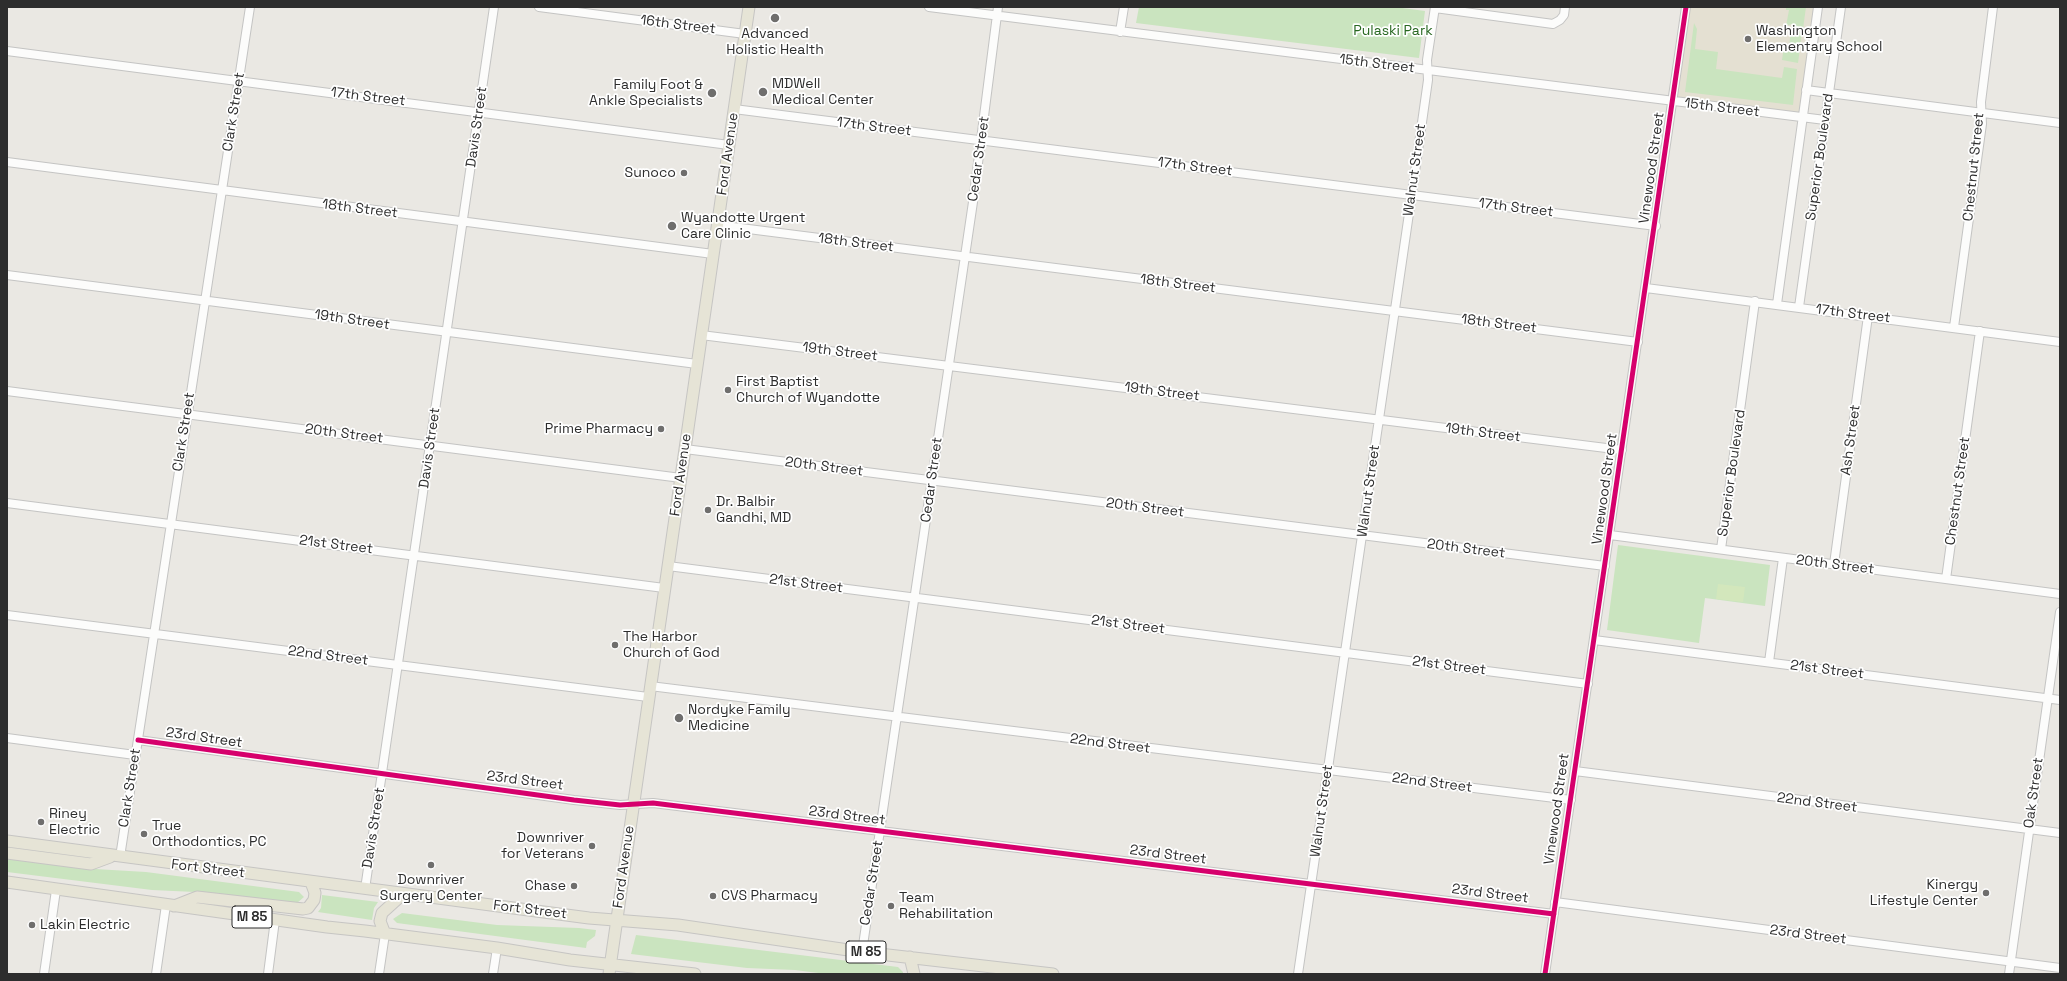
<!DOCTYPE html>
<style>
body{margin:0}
#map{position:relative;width:2067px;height:981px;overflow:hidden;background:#eae8e3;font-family:"Space Grotesk",sans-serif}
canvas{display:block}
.frame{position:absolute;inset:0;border:8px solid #2d2d2d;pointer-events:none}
</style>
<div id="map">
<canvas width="2067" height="981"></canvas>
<div class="frame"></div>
</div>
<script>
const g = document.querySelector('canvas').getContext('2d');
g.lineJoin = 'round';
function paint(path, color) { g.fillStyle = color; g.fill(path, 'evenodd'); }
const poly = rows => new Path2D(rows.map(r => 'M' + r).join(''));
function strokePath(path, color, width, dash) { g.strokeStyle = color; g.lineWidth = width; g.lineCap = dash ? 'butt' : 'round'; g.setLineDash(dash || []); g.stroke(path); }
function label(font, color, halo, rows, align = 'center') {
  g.font = font + ' "Space Grotesk",sans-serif'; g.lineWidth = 3.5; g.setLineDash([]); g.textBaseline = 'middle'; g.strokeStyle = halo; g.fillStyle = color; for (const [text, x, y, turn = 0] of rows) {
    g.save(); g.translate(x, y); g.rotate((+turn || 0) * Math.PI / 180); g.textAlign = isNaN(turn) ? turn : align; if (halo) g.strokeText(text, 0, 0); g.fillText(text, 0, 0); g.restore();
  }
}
const education = poly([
 [1687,7,1818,7,1802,117,1673,102]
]);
const green = poly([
 [1139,7,1395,7,1425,11,1419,58,1136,23],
 [1786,7,1806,7,1803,29,1791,27,1792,24,1786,26,1789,10,1786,10],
 [1694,23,1697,29,1695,49,1718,52,1716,69,1782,78,1784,67,1797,69,1793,105,1685,92],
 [1791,30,1802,32,1798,63,1782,60,1784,46,1789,47],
 [1618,545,1770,565,1765,606,1705,598,1699,643,1607,630],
 [7,857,95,869,146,872,299,892,304,897,297,903,195,892,152,890,7,872],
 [322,895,378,902,374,908,372,920,318,912,321,908],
 [402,913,497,925,579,928,596,930,595,936,587,942,586,948,397,923,393,919],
 [636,935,898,967,903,972,903,974,826,974,795,970,747,968,631,954]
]);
const pitch = poly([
 [1718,584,1745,587,1743,602,1716,599]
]);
const minor = poly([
 [539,7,745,34],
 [929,7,1825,120],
 [1435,8,1553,24,1560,20,1564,15,1565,7],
 [1120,32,1124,7],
 [7,51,729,145],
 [1806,90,2060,123],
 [734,109,1656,226],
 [7,162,713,254],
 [717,225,1638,342],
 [7,275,697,364],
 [1646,288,2060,342],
 [1777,304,1818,7],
 [1799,307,1841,7],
 [1954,327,1982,124,1981,102,1993,7],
 [701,335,1622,450],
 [7,391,681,478],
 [685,449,1605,566],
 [7,503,664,588],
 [1610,535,2060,594],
 [1721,549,1755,301],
 [1834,564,1868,316],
 [668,566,1588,684],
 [1946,579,1980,331],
 [7,615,648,697],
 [1594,640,2060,700],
 [1769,662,1783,558],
 [650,686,1571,800],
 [7,738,135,755],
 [138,740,574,800,620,805,653,803,1554,914],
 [1575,771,2060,833],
 [120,857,250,7],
 [365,889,494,7],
 [1555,902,2060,968],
 [862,952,973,202,998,7],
 [44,974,56,890],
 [156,974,166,905],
 [268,974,275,920],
 [379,974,385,934],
 [493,974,497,948],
 [1298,974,1413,186,1428,80,1427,60,1435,7],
 [1545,974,1686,7],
 [2009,974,2060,612]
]);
const major = poly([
 [7,841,589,918,678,925,862,952,1053,974],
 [7,853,91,864,110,857],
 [7,882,327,927,365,931,497,948,570,960,695,974],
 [174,906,197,897,303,909,308,908,314,900,315,893,311,882],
 [385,934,380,921,382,913,403,894],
 [910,957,914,974],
 [609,974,749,7]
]);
const cycleway = poly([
 [138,740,574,800,620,805,653,803,1554,914],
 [1545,974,1686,7]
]);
const markers = [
 [775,18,5,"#6f6e6d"],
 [1748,39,4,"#6f6e6d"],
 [763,92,5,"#6f6e6d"],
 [712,93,5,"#6f6e6d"],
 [684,173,4,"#6f6e6d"],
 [672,226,5,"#6f6e6d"],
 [728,390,4,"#6f6e6d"],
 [661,429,4,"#6f6e6d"],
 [708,510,4,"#6f6e6d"],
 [615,645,4,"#6f6e6d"],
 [679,718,5,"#6f6e6d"],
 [41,822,4,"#6f6e6d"],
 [144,834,4,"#6f6e6d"],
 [592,846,4,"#6f6e6d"],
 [431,865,4,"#6f6e6d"],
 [574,886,4,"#6f6e6d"],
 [1986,893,4,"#6f6e6d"],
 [713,896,4,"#6f6e6d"],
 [891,906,4,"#6f6e6d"],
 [32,925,4,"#6f6e6d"]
];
const shields = [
 [252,917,40],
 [866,952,40]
];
const shieldNames = [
 ["M 85",252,917],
 ["M 85",866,952]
];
const streetNames = [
 ["16th Street",678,25,7],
 ["15th Street",1377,64,7],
 ["17th Street",368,97,7],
 ["15th Street",1722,108,7],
 ["Clark Street",234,112,-81],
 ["Davis Street",477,127,-82],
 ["17th Street",874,127,7],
 ["Ford Avenue",728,154,-82],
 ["Superior Boulevard",1820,157,-82],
 ["Cedar Street",979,159,-82],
 ["17th Street",1195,167,7],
 ["Chestnut Street",1974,167,-84],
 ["Vinewood Street",1652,168,-82],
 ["Walnut Street",1415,170,-82],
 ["17th Street",1516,208,7],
 ["18th Street",360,209,7],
 ["18th Street",856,243,7],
 ["18th Street",1178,284,7],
 ["17th Street",1853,314,7],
 ["19th Street",352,320,8],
 ["18th Street",1499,324,7],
 ["19th Street",840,352,7],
 ["19th Street",1162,392,7],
 ["Clark Street",184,432,-81],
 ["19th Street",1483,433,7],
 ["20th Street",344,434,7],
 ["Ash Street",1851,440,-82],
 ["Davis Street",430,448,-82],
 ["20th Street",824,467,7],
 ["Superior Boulevard",1732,473,-82],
 ["Ford Avenue",681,475,-82],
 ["Cedar Street",932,480,-82],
 ["Vinewood Street",1605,489,-82],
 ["Walnut Street",1369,491,-82],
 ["Chestnut Street",1958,491,-82],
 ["20th Street",1145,508,7],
 ["21st Street",336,545,7],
 ["20th Street",1466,549,7],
 ["20th Street",1835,565,7],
 ["21st Street",806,584,7],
 ["21st Street",1128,625,7],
 ["22nd Street",328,656,7],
 ["21st Street",1449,666,7],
 ["21st Street",1827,670,7],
 ["23rd Street",204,738,8],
 ["22nd Street",1110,744,7],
 ["23rd Street",525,781,7],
 ["22nd Street",1432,783,7],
 ["Clark Street",130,788,-81],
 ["Oak Street",2034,793,-82],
 ["22nd Street",1817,803,7],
 ["Vinewood Street",1557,809,-82],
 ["Walnut Street",1322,811,-82],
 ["23rd Street",847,816,7],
 ["Davis Street",374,828,-81],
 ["23rd Street",1168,855,7],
 ["Ford Avenue",624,867,-82],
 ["Fort Street",208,869,7],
 ["Cedar Street",872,883,-81],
 ["23rd Street",1490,894,7],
 ["Fort Street",530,910,7],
 ["23rd Street",1808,935,7]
];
const parkNames = [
 ["Pulaski Park",1393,31]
];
const poiNames = [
 ["Washington",1756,31],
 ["Elementary School",1756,47],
 ["Advanced",775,34,"center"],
 ["Holistic Health",775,50,"center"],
 ["MDWell",772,84],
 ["Medical Center",772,100],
 ["Family Foot &",703,85,"right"],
 ["Ankle Specialists",703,101,"right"],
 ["Sunoco",676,173,"right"],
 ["Wyandotte Urgent",681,218],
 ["Care Clinic",681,234],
 ["First Baptist",736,382],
 ["Church of Wyandotte",736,398],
 ["Prime Pharmacy",653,429,"right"],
 ["Dr. Balbir",716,502],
 ["Gandhi, MD",716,518],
 ["The Harbor",623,637],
 ["Church of God",623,653],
 ["Nordyke Family",688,710],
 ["Medicine",688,726],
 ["Riney",49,814],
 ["Electric",49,830],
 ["True",152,826],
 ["Orthodontics, PC",152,842],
 ["Downriver",584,838,"right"],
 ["for Veterans",584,854,"right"],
 ["Downriver",431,880,"center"],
 ["Surgery Center",431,896,"center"],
 ["Kinergy",1978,885,"right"],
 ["Lifestyle Center",1978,901,"right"],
 ["Chase",566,886,"right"],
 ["CVS Pharmacy",721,896],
 ["Team",899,898],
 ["Rehabilitation",899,914],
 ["Lakin Electric",40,925]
];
paint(education, '#e4e0d2');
paint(green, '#cae4bf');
paint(pitch, '#d3e7bc');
strokePath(minor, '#c4c4c3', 10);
strokePath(major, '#c6c5c3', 13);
strokePath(minor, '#fcfcfb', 8);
strokePath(major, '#e6e4d6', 11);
strokePath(cycleway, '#d6006c', 5);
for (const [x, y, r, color] of markers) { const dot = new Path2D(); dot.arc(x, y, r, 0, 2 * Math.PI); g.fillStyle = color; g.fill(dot); strokePath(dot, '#fff', 1.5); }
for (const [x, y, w] of shields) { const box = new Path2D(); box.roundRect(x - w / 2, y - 11, w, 22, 3); g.fillStyle = '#fff'; g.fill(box); strokePath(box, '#2d2d2d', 1); }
label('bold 13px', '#2d2d2d', null, shieldNames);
label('14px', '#2d2d2d', '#fff', streetNames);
label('14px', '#276720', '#fff', parkNames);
label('14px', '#2d2d2d', '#fff', poiNames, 'left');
</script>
